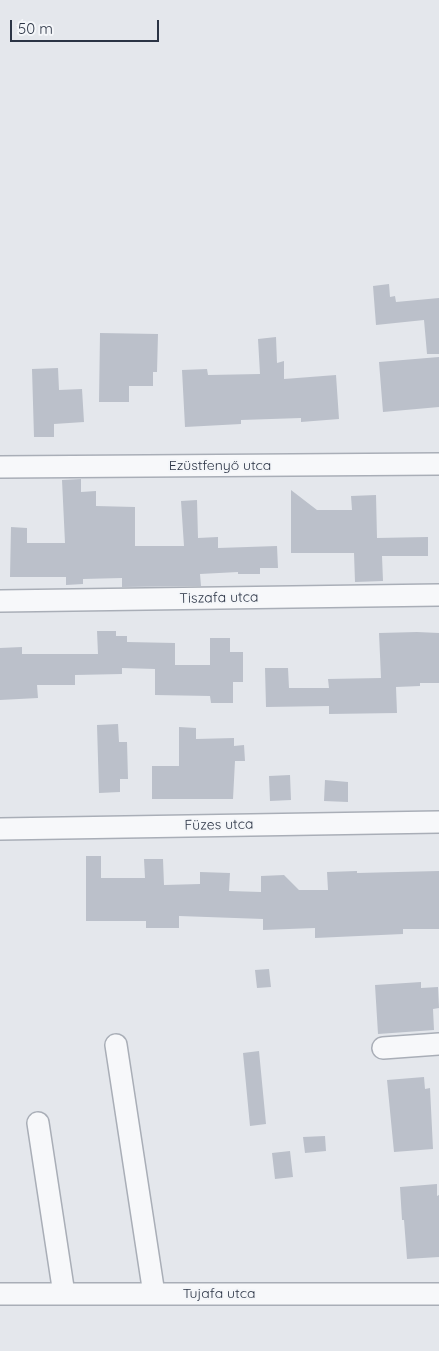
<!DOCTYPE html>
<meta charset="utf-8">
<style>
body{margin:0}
#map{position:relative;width:439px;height:1351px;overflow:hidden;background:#e4e7ec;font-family:Quicksand,sans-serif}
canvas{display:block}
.scale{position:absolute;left:10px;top:20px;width:149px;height:22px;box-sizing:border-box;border:2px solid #2b3445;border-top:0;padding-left:6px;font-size:15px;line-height:18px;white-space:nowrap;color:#2b3445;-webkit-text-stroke:4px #f4f6f9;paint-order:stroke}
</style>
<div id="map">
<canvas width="439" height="1351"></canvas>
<div class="scale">50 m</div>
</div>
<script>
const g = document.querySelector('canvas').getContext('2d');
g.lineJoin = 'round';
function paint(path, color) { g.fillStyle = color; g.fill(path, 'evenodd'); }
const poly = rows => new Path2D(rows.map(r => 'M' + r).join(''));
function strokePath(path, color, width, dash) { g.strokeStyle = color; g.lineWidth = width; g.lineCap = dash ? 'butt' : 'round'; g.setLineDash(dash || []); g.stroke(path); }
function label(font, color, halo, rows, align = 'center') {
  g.font = font + ' Quicksand,sans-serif'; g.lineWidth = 4; g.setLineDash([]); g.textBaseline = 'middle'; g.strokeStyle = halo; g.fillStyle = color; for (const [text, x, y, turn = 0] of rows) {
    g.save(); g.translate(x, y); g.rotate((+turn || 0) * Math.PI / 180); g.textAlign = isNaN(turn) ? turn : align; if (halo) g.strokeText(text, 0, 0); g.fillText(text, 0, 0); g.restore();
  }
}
const building = poly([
 [389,284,390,297,395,296,396,302,439,298,439,354,427,354,424,320,376,325,373,286],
 [100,333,158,334,157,372,153,372,153,386,129,386,129,402,99,402],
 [276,337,277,363,284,361,284,379,336,375,339,419,301,422,301,418,241,420,241,424,185,427,182,370,207,369,208,375,260,374,258,339],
 [439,357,439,407,383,412,379,362],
 [58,368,59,390,82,389,84,422,54,424,54,437,34,437,32,369],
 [81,479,81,492,96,491,96,506,135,507,135,546,184,546,181,501,197,500,198,538,218,537,218,548,277,546,278,568,260,568,260,574,238,574,238,572,200,574,201,586,122,587,122,578,83,579,83,584,66,585,66,577,10,577,11,527,27,528,27,543,65,543,62,480],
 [291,490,317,510,352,510,351,496,376,495,377,538,428,537,428,556,382,556,383,581,355,582,354,553,291,553],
 [97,631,116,631,116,636,127,636,127,642,175,643,175,665,210,665,210,638,230,638,230,652,243,652,243,682,233,682,233,703,211,703,210,696,155,695,155,669,122,668,122,674,75,675,75,685,37,685,38,698,0,700,0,648,22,647,22,654,98,654],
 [417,632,439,633,439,683,420,683,420,686,396,687,397,713,329,714,329,706,266,707,265,668,288,668,289,688,329,688,328,679,381,678,379,633],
 [118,724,119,742,127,742,128,779,120,779,120,792,99,793,97,725],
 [179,727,196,728,196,739,234,738,234,746,244,745,245,761,235,761,233,799,152,799,152,766,179,766],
 [290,775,291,800,270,801,269,776],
 [325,780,348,782,348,802,324,801],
 [86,856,101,856,101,878,145,878,144,859,163,859,164,885,200,884,200,872,230,873,229,891,261,892,261,876,284,875,299,890,328,890,327,872,357,871,357,873,439,871,439,929,403,929,403,934,315,938,315,928,263,930,263,919,179,916,179,928,146,928,146,921,86,921],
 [269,969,271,987,257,988,255,970],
 [421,982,421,988,438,987,439,1008,433,1009,434,1030,378,1034,375,985],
 [259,1051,266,1124,250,1126,243,1053],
 [424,1077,425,1089,430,1088,433,1149,394,1152,387,1080],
 [325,1136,326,1151,305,1153,303,1137],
 [290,1151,293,1177,275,1179,272,1153],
 [437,1184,437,1196,439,1195,439,1257,407,1259,404,1220,402,1220,400,1187]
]);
const minor = poly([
 [0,467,439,464],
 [0,601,439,595],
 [0,829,439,822],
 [116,1045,154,1294],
 [383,1048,439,1044],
 [38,1123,64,1294],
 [0,1294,439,1294]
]);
const streetNames = [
 ["Ezüstfenyő utca",220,466],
 ["Tiszafa utca",219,598,-1],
 ["Füzes utca",219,825,-1],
 ["Tujafa utca",219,1294]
];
paint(building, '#bbc0ca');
strokePath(minor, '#a9aeb7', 24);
strokePath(minor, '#f7f8fa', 21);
label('14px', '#2b3445', '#f4f6f9', streetNames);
</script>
